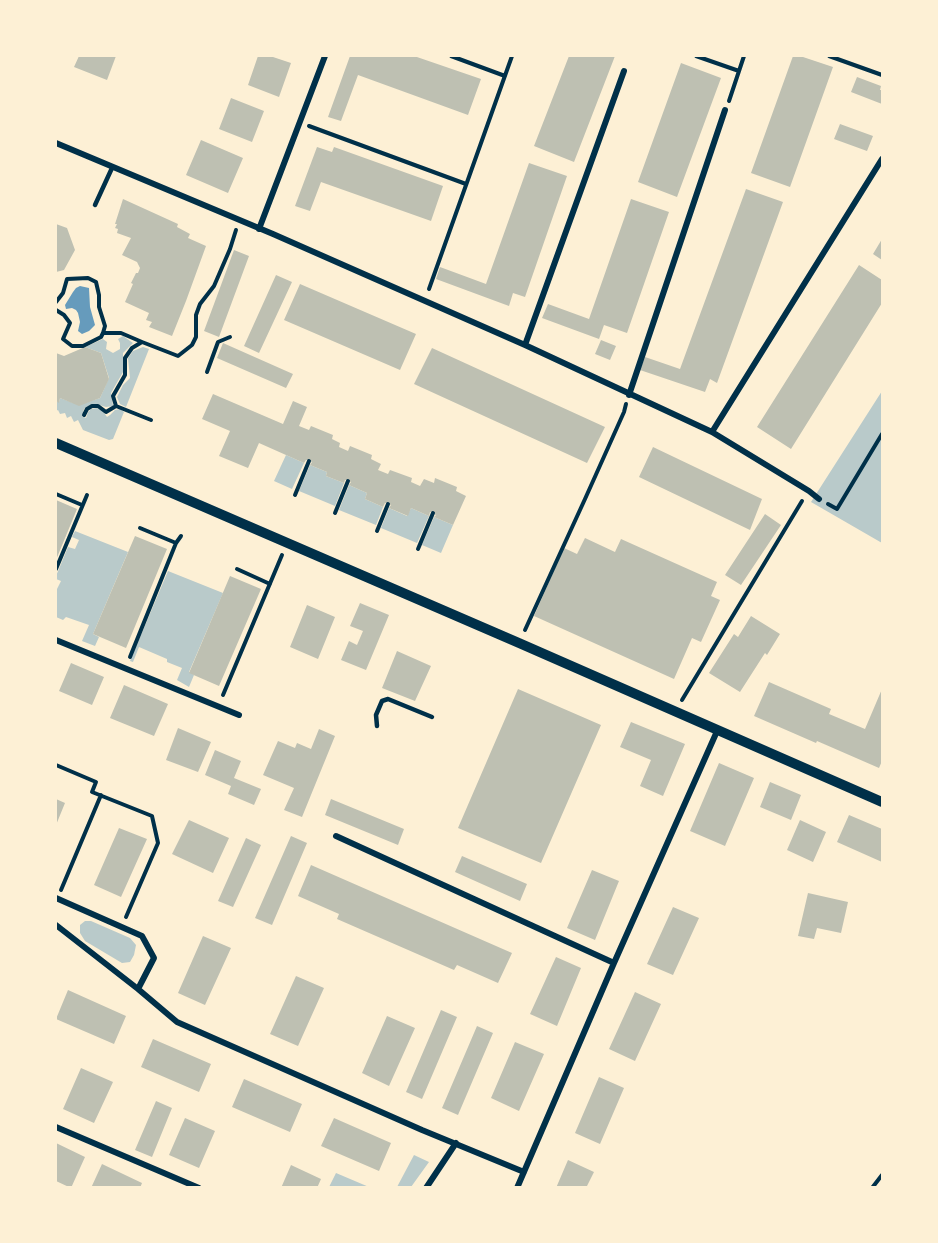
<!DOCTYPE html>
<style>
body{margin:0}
#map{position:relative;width:938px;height:1243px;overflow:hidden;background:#fdf0d5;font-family:"Titillium Web",sans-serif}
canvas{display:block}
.frame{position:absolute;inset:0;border:57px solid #fdf0d5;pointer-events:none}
</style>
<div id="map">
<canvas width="938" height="1243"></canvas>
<div class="frame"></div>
</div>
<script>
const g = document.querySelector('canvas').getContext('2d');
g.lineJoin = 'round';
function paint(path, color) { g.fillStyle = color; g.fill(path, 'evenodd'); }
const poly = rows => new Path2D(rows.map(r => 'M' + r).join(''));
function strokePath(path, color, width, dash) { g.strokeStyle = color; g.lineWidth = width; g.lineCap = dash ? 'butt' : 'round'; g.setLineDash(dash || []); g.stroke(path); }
const green = poly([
 [123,336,133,343,123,353,123,372,111,393,113,406,106,407,96,404,90,405,84,409,82,416,86,418,88,412,91,409,97,408,102,410,107,417,110,415,115,410,120,409,124,412,113,439,109,440,83,430,78,420,74,422,71,416,67,418,65,413,60,414,58,410,56,411,56,401,59,402,60,398,79,405,100,398,109,378,101,353,85,347,103,339,107,342,106,349,113,353,120,349,120,343,118,339],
 [143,347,149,349,126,407,120,404,117,397,123,385,130,378,128,358,133,351],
 [882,391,882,543,811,502],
 [286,455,304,463,292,489,274,481],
 [310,465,327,472,326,476,344,483,335,506,299,491],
 [349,485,367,493,365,499,383,507,376,525,339,510],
 [389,508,407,516,411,508,429,516,417,543,381,528],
 [434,517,453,525,441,553,422,545],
 [75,531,128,552,93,634,99,637,95,646,82,641,89,625,66,617,63,620,56,617,56,589,57,589,61,581,56,579,56,576,68,547,75,549,79,540,72,537],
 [168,571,223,593,189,672,194,675,189,687,177,680,182,668,167,662,167,659,139,647,133,662,130,661],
 [85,921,91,921,130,938,136,945,134,955,130,962,122,963,85,941,80,933,80,925],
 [414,1155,429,1162,411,1187,397,1187],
 [336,1173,369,1187,329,1187]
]);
const water = poly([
 [80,286,89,288,90,307,95,325,89,331,82,334,78,331,80,322,78,313,76,310,72,308,66,309,65,305,73,292,76,288]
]);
const building = poly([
 [79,56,116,56,107,80,74,67],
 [258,56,270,56,291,63,279,97,248,85],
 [350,56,414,56,481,79,468,115,358,75,341,121,328,117],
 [569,56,615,56,574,162,534,146],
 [793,56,800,56,833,67,790,187,751,173],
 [681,63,721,78,677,197,638,182],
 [857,77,881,86,880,90,882,90,882,104,851,92],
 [231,98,264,111,252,142,219,129],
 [840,124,873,136,867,151,834,139],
 [201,140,243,158,228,193,186,175],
 [317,147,332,152,334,147,443,186,431,221,321,182,310,211,295,206],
 [529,163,567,176,525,297,513,293,509,306,436,279,440,267,486,284],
 [746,189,783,202,717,383,710,379,705,392,640,370,645,357,680,369],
 [123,199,178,224,177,227,190,234,188,238,206,246,186,301,172,336,149,327,152,322,146,320,149,313,125,302,133,284,131,283,136,273,138,273,140,268,137,262,122,255,131,238,117,233,118,229,115,228,117,224,115,224],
 [631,199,669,212,627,333,604,325,599,339,542,318,548,304,589,319],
 [56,224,67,228,75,250,64,270,56,272],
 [882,239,882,260,873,254],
 [234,250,249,256,219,337,204,331],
 [859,265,882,280,882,303,791,449,757,427],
 [276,275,292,282,259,353,244,346],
 [300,284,416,334,400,370,284,320],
 [601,340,616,346,610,360,595,354],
 [223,343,293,374,286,388,217,358],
 [85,347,101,353,109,379,100,398,79,406,60,398,59,403,56,401,56,353,64,356],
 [432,348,605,427,587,463,414,384],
 [213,394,283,424,293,401,307,407,299,426,309,430,311,426,333,435,332,439,340,443,339,447,348,451,350,446,372,455,371,459,381,464,378,470,388,474,390,470,412,478,411,482,420,486,424,479,434,483,435,478,457,487,456,491,466,496,453,525,434,517,436,515,430,512,429,516,411,508,408,516,389,508,391,505,385,503,383,507,365,499,367,493,349,485,351,482,345,480,344,483,326,476,327,472,310,465,312,462,306,460,304,463,259,443,248,468,219,456,230,431,202,419],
 [653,447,762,499,750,530,639,477],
 [56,500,77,509,56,560],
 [765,514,781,525,741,585,725,575],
 [135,536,167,549,126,648,93,634],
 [585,538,615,552,621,539,717,582,711,596,720,600,701,642,692,638,674,679,534,616,564,548,577,554],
 [230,576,261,589,219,686,189,673],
 [360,603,389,615,366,670,341,660,349,641,357,645,363,631,350,626],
 [307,605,335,617,318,659,290,647],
 [751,616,780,634,767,655,765,653,740,692,709,673,734,634,738,637],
 [397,651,431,666,415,701,382,688],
 [71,663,104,677,92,705,59,691],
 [769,682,831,709,829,714,865,729,882,689,882,761,879,768,817,741,816,743,754,716],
 [124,685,168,704,154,736,110,718],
 [518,689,601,725,541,863,458,828],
 [631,722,685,744,663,796,640,786,651,760,620,747],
 [178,728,211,742,198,772,166,760],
 [319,729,335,736,302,817,284,810,294,788,263,775,278,741,295,748,297,743,311,749],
 [215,750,241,761,234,778,261,789,254,805,228,794,231,786,205,775],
 [719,763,754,778,725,846,690,831],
 [770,782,801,795,791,820,760,807],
 [56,799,65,803,56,825],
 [331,799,404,829,398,845,325,815],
 [849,815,882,829,882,862,837,842],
 [189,820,229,838,213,873,172,854],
 [800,820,826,832,813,862,787,850],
 [119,828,147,839,121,897,94,885],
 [291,836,307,843,272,925,255,918],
 [246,838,261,845,233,907,218,901],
 [462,856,527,884,520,901,455,872],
 [311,865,512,953,498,983,457,965,454,970,337,919,339,914,298,896],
 [592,870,619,881,595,940,567,928],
 [808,893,848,902,841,933,817,928,814,939,798,936],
 [673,907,699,918,673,975,647,964],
 [203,936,231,948,205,1005,178,993],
 [556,957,581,968,557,1026,530,1014],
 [296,976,324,988,298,1046,270,1034],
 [68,990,126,1016,114,1044,56,1019],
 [635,992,661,1004,635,1061,609,1049],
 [441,1010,457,1017,422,1099,406,1092],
 [387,1016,415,1028,389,1086,362,1073],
 [477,1026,493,1033,458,1115,442,1108],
 [153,1039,211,1064,199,1092,141,1067],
 [515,1042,544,1054,519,1111,491,1098],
 [81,1068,113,1082,94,1123,63,1109],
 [599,1077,624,1088,600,1144,575,1133],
 [244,1079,302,1104,290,1132,232,1107],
 [156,1101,172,1108,152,1157,135,1150],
 [185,1118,215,1131,199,1168,169,1155],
 [334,1118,391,1143,379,1171,321,1146],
 [56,1143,85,1157,71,1188,56,1181],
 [568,1160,594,1172,586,1188,556,1188],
 [102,1164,142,1183,140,1188,91,1188],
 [291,1165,321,1179,317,1188,281,1188]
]);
const path = poly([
 [451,56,505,76],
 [696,56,739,71,744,56],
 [829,56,882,75],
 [729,101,739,71],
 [309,126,466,184],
 [429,289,512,56],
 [56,302,63,293,67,279,88,278,96,282,99,295,99,307,105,326,103,333,101,337,83,346,72,346,63,339,70,323,64,315,56,310],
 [104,333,121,333,142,342,132,348,125,358,125,375,113,396,116,406,151,420],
 [142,342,178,356,192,345,196,337,196,315,200,304,214,286,230,249,236,230],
 [207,372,218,342,230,337],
 [84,415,87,409,92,406,98,406,106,412,116,406],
 [56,494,82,505],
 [295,495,309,461],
 [828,504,837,509,882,434],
 [335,513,348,481],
 [140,528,176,543],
 [377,531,388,504],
 [418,549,433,513],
 [56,569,87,495],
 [237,569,270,584],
 [525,630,585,499,624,412,626,404],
 [130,657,176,543,181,536],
 [223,695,282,555],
 [682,700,802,501],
 [56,765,96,782,92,792,152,816,158,843,126,917],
 [61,890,101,795],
 [872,1188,882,1175]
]);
const service = poly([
 [95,205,112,168],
 [377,726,376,715,382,701,388,699,432,717]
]);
const minor = poly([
 [56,143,273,234,525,345,712,432,809,491,819,499],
 [259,229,325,56],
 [525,345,624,71],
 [629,395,725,110],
 [712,432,882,159],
 [56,640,239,715],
 [336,836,614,963],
 [56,898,142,936,154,958,138,989,177,1022,422,1130,524,1172],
 [56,925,138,989],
 [56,1127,199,1188],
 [426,1188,456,1143],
 [517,1188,614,963,718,729]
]);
const tertiary = poly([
 [56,443,519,643,882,802]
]);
paint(green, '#b9caca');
paint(water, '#669bbc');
paint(building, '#bec0b2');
strokePath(path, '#003049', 4);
strokePath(service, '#003049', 4.5);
strokePath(minor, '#003049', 6);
strokePath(tertiary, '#003049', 10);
</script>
